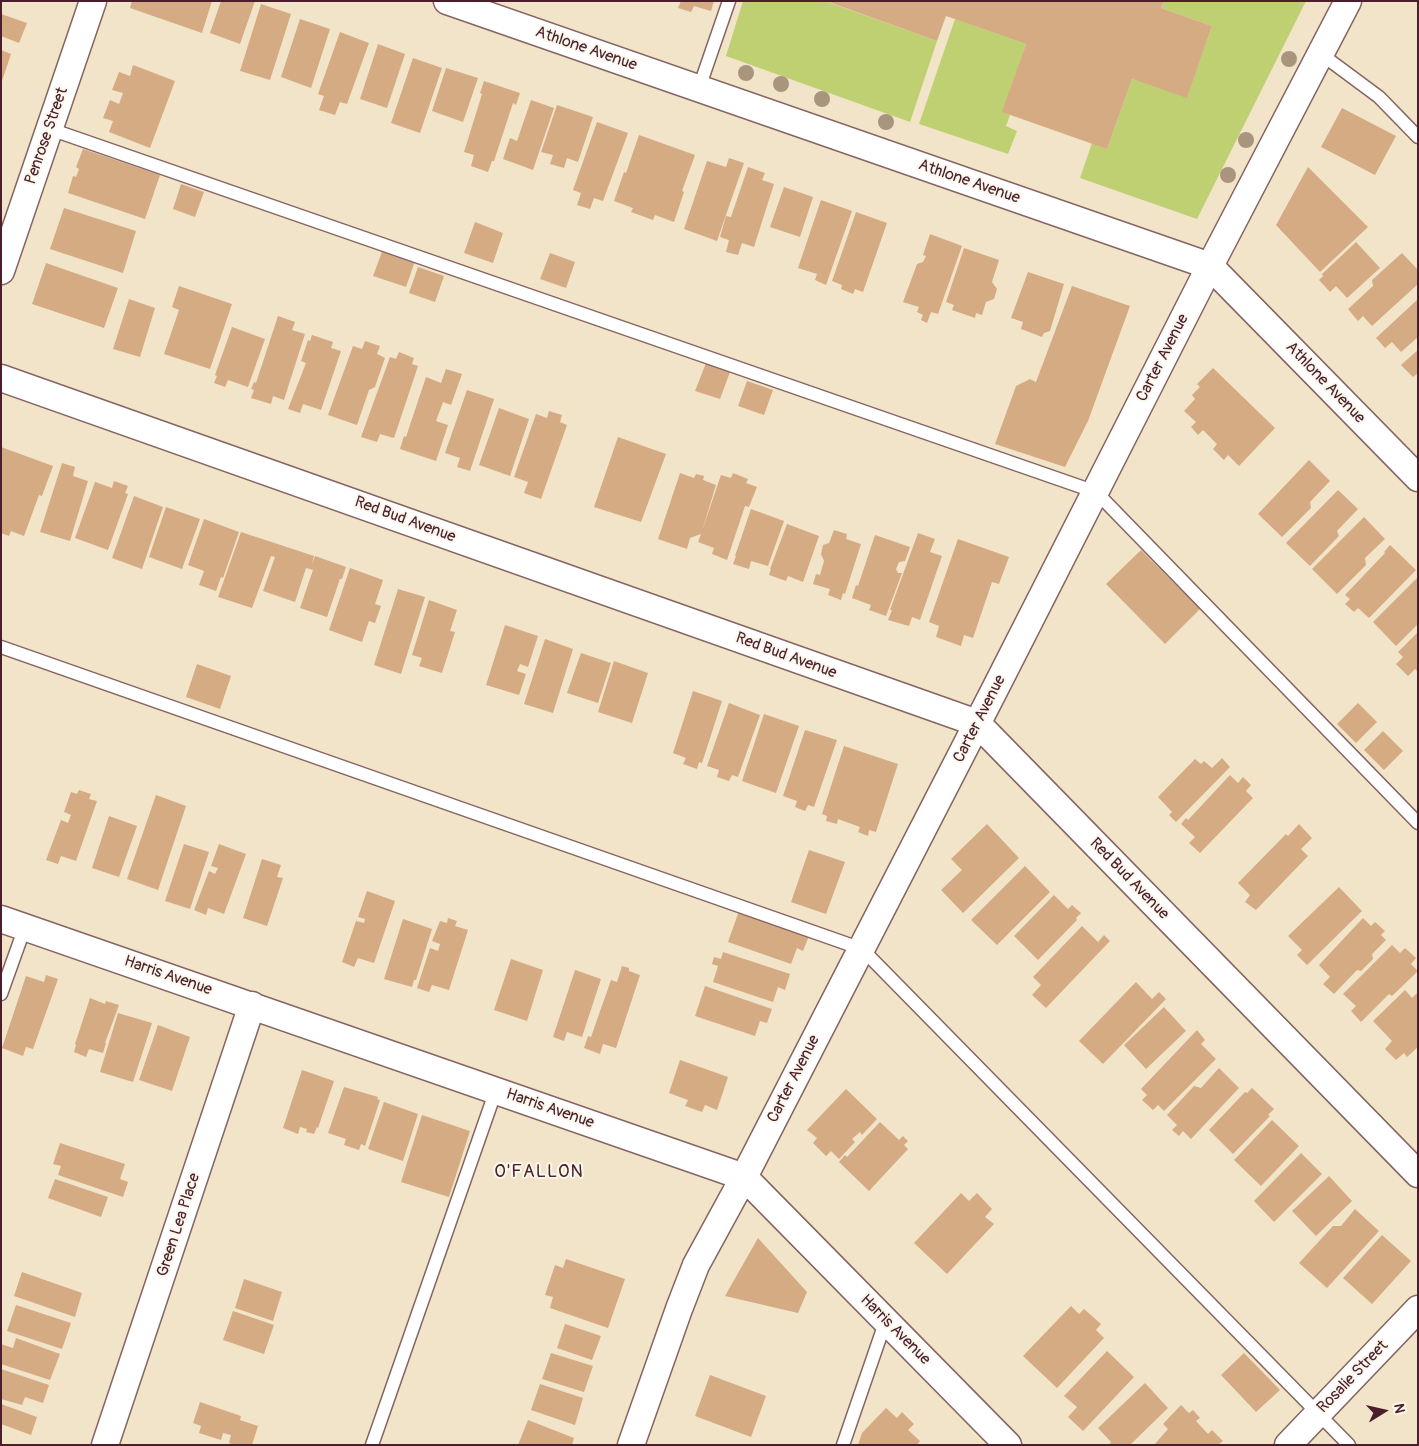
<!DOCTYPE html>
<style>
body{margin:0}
#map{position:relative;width:1419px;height:1446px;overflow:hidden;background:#f2e4c8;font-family:Pangolin,sans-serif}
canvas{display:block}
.frame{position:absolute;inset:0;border:2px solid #4a1f2b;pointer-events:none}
.north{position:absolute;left:1359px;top:1386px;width:50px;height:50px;-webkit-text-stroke:4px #fbf7ec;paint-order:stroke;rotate:80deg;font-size:14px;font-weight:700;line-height:20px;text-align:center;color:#4a1f2b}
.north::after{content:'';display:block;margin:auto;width:18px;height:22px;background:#4a1f2b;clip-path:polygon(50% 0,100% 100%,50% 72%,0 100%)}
</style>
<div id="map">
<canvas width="1419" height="1446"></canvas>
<div class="frame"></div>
<div class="north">N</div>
</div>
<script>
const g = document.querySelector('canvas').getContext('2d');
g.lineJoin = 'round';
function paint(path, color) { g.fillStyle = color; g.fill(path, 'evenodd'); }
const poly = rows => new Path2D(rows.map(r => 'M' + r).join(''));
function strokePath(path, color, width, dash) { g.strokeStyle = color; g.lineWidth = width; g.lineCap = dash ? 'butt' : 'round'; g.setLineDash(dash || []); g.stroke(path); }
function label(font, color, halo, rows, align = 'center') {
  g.font = font + ' Pangolin,sans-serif'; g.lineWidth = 4; g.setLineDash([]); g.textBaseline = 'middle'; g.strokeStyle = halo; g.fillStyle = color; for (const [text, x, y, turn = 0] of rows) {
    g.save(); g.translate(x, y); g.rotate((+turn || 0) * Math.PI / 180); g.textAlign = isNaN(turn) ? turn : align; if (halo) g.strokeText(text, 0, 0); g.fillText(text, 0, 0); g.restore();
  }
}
const green = poly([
 [743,1,825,1,937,41,910,122,726,56],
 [1164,1,1306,1,1197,219,1080,178,1092,143,1107,149,1132,79,1187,97,1212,26,1161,8],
 [955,19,1026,44,1003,112,1010,115,1006,126,1017,131,1008,154,919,124]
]);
const building = poly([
 [132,1,212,1,202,33,130,8],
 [221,1,255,1,240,44,210,33],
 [681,1,714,1,711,11,694,6,691,12,678,8],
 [826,1,1164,1,1161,8,1212,26,1187,98,1132,79,1107,149,1002,112,1026,44,946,16,937,41],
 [261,4,291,14,270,80,240,71],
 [1,14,27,23,19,43,1,36],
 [300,19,330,29,311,88,281,77],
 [340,32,369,43,347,104,340,102,335,115,319,110,324,96,318,94],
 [378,44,405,54,387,108,360,99],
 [1,50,11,54,2,81,1,81],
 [413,58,442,68,420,133,391,123],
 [133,65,175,81,150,148,109,132,113,121,103,118,110,100,119,104,123,93,112,90,119,72,130,76],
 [446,68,478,78,463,122,432,111],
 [484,81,520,93,516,105,513,103,494,161,492,161,488,172,471,166,474,155,464,152,482,94,480,93],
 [531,100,554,108,533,170,503,159,510,138,517,141],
 [557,105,593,117,578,162,567,158,564,168,550,164,553,155,541,152],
 [1342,108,1396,136,1375,175,1321,147],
 [597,122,628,133,603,201,594,198,590,209,577,205,581,193,573,190],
 [639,135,695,155,682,191,684,192,674,222,655,215,653,220,631,212,633,208,614,201,624,172,626,173],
 [83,149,160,175,145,219,68,193,73,176,76,177,79,169,76,167],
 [729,158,744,163,717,241,684,229,707,161,726,167],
 [748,167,765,173,762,180,774,184,754,247,742,243,738,255,726,252,729,240,720,237,726,216,731,217],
 [1308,167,1368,227,1320,272,1276,225],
 [181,184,204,192,195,217,173,209],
 [784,187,813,197,800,237,770,227],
 [821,200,852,211,826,285,815,280,817,274,798,268],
 [64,208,136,231,123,273,50,249],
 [856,212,887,223,863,292,855,289,853,294,841,289,842,285,832,281],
 [475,222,503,233,493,263,464,253],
 [930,234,962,246,938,314,931,312,927,323,921,320,923,315,917,312,919,307,903,302,917,264,923,262,926,256,923,255],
 [1356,242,1380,268,1347,298,1336,286,1330,292,1319,280,1323,276,1322,274],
 [964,248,999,260,992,282,997,289,994,299,986,302,982,315,976,313,975,318,952,310,954,305,946,302],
 [383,249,415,261,406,287,373,276],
 [550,253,575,262,566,288,540,279],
 [1402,253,1418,270,1418,284,1372,326,1363,316,1358,321,1348,309,1373,286,1372,280],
 [46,263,118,288,104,328,32,304],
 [418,267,444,276,435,302,409,293],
 [1028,272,1064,284,1050,331,1044,333,1042,337,1021,329,1023,322,1011,318],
 [179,286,232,304,210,369,164,354,179,310,172,307],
 [1072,286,1130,306,1088,421,1065,467,995,444,1016,386,1030,379,1036,382],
 [129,299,155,308,140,357,113,349],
 [1418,299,1418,337,1401,352,1392,342,1385,348,1376,338],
 [278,316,295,322,292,330,305,334,284,400,273,396,271,404,251,398,254,390,251,389,254,382,256,383],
 [232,327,265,339,248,387,228,380,225,387,214,383,217,376,215,375],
 [312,335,333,342,331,348,341,351,321,410,303,404,300,413,288,409,306,363,301,361,308,340,310,341],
 [365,341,380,346,377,354,385,358,375,387,369,390,357,425,328,415,353,346,362,349],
 [1418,350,1418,373,1413,377,1401,365],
 [399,352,414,358,412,364,418,366,394,438,380,434,377,442,361,437,390,357,396,359],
 [706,363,730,372,720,399,695,391],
 [1213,368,1275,428,1239,466,1228,455,1224,460,1213,449,1217,444,1203,430,1198,435,1191,427,1196,422,1184,411,1195,399,1192,395,1200,387,1197,384],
 [446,369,462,374,451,405,443,402,436,421,448,425,436,461,400,449,404,436,406,437,426,377,441,383],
 [747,381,773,390,764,415,738,406],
 [467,390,494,399,470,471,457,467,460,458,445,453],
 [499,408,529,419,510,476,479,465],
 [549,411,562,415,560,422,567,425,541,499,524,493,528,482,514,477,536,414,547,418],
 [618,437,666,454,641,522,594,507],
 [1,447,53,466,42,496,39,495,24,536,11,531,9,536,1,533],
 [1309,460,1330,481,1310,502,1311,508,1282,537,1258,514],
 [62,463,75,467,73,476,88,481,70,541,40,532],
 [680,473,694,478,696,474,704,476,703,480,716,485,702,531,721,475,731,478,733,473,748,479,746,483,757,487,749,507,745,506,727,560,712,554,714,548,698,542,701,534,690,538,687,549,658,539],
 [114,481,128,486,125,493,128,494,108,550,75,538,95,482,112,488],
 [1338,490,1358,509,1337,531,1339,536,1310,566,1286,543],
 [134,496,163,507,142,569,112,558],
 [166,507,200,519,182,569,149,557],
 [751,509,784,521,768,566,751,561,749,569,733,564,736,556,735,556],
 [1364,517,1385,539,1365,558,1366,565,1337,594,1312,569],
 [204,519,239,532,223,578,221,577,216,591,199,585,204,571,188,565],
 [787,524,819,536,803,582,788,576,786,581,769,575,771,569,770,569],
 [834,530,847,534,846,539,861,544,845,594,843,593,841,600,828,595,830,589,813,584,816,574,820,575,824,561,821,554,823,545,829,543],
 [241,532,314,556,312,564,315,556,346,567,342,579,340,579,327,617,300,608,313,570,306,568,295,602,263,591,275,557,271,556,252,608,218,597],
 [918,533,935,539,930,552,942,556,920,620,912,617,909,626,888,620,892,610,890,610],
 [875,535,910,547,905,561,899,562,896,569,898,573,902,573,886,616,869,610,871,605,852,598,856,585,858,586],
 [958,539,1009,557,999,584,992,582,973,638,964,635,961,646,936,637,939,626,929,622],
 [1390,545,1416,570,1369,618,1358,608,1354,612,1345,604,1350,599,1345,595,1385,553,1384,552],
 [1141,550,1200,609,1165,644,1106,584],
 [350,568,383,580,375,604,381,606,375,623,369,621,362,642,329,630],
 [1418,577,1418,624,1396,646,1373,622],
 [398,589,425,597,401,674,374,665],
 [429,600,457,610,450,631,455,632,442,673,419,666,422,658,412,655],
 [505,625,538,636,528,667,520,664,517,671,526,674,519,695,486,685],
 [1418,632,1418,672,1415,669,1408,676,1396,664,1403,657,1398,652],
 [545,639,573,649,553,713,524,704],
 [581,653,611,663,598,703,567,693],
 [614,661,648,673,632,723,598,712],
 [197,664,231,676,220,709,186,697],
 [693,691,722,701,702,763,699,762,697,769,683,764,686,758,673,753],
 [729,703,760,715,738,777,732,775,729,781,717,777,719,770,707,766],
 [1358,703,1377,722,1356,743,1337,724],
 [764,714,799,726,776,793,742,781],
 [805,730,837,740,814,807,808,805,805,811,795,807,797,801,783,796],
 [1383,731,1403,751,1384,770,1364,750],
 [844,746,898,764,876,832,869,830,868,836,858,832,860,827,838,819,837,824,826,821,827,816,822,814],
 [1222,758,1230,767,1176,822,1169,815,1172,812,1158,797,1195,759,1201,764,1204,761,1212,768],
 [1230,775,1238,783,1243,777,1251,785,1246,791,1253,798,1200,853,1189,843,1195,837,1181,824,1186,818,1188,820],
 [79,790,91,794,89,799,97,801,76,861,61,856,58,864,46,860,61,820,68,823,71,815,64,812,71,792,77,794],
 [156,795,186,806,158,890,127,879],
 [109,816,137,826,119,877,92,868],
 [987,824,1019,858,963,913,941,890,962,870,951,859],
 [1299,824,1312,838,1301,849,1308,856,1256,910,1245,902,1250,895,1238,883,1286,834,1288,836],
 [184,844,209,852,190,909,165,901],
 [219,844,246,854,224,914,208,908,206,915,194,910,209,871,215,874,218,868,211,866],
 [809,850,845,862,826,914,791,902],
 [262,859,281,865,277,877,283,878,267,926,243,918],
 [1025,866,1050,892,997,945,971,920],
 [1339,887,1362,911,1307,965,1297,955,1302,950,1288,936],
 [367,891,395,901,374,963,358,958,354,967,342,962,356,921,364,923,365,919,358,917],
 [1054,895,1068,909,1072,905,1081,913,1076,918,1077,920,1038,960,1014,936],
 [739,911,809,936,803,951,797,948,791,964,728,942],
 [448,918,457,921,455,926,468,930,449,990,432,985,429,992,417,988,430,948,438,951,440,944,432,941,440,921,447,923],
 [1363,918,1371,926,1375,922,1385,931,1381,935,1386,940,1372,954,1373,959,1361,971,1357,970,1334,994,1323,984,1330,977,1319,965],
 [403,919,432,929,416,980,414,980,412,987,384,979],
 [1082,926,1098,942,1104,935,1110,941,1046,1008,1032,995,1041,985,1033,977],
 [1392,945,1400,953,1405,948,1416,958,1411,964,1418,971,1392,996,1389,994,1361,1022,1351,1011,1356,1006,1343,994],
 [723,952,790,974,785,990,778,987,773,1002,713,982,718,966,712,964,714,957,721,959],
 [511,959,543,970,527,1021,494,1010],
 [622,966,629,968,629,971,640,975,616,1048,603,1044,600,1054,584,1048,588,1036,591,1037,611,980,617,982],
 [575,970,601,979,582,1037,567,1032,564,1041,553,1037],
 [46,975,58,979,33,1049,26,1047,23,1056,2,1048,26,976,44,982],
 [1136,982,1152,999,1159,992,1166,999,1103,1064,1079,1041],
 [705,986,772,1009,767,1023,760,1021,755,1036,695,1016],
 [1405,990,1412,998,1418,992,1418,1047,1407,1057,1404,1053,1396,1060,1385,1049,1392,1041,1373,1021],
 [90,998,105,1004,106,1001,119,1005,105,1043,106,1043,103,1053,89,1049,86,1057,74,1052,76,1045,75,1044],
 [1164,1007,1186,1031,1146,1069,1124,1045],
 [118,1013,152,1023,133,1082,100,1072],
 [158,1025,190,1037,172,1091,139,1080],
 [1197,1030,1205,1040,1201,1044,1216,1059,1164,1111,1158,1105,1153,1110,1142,1100,1147,1095,1141,1089],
 [680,1060,728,1077,717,1110,705,1105,702,1112,685,1106,688,1100,669,1093],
 [1219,1068,1239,1088,1191,1139,1183,1131,1179,1136,1172,1130,1177,1125,1167,1115,1194,1086,1201,1088],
 [302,1070,334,1081,318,1128,317,1127,314,1134,306,1132,307,1129,300,1127,298,1134,283,1128],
 [344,1087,378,1097,377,1099,380,1100,365,1146,361,1144,359,1150,344,1145,346,1139,328,1133],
 [1252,1088,1274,1109,1268,1115,1270,1116,1233,1154,1209,1130,1245,1092,1247,1093],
 [846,1089,877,1119,862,1135,860,1132,852,1139,855,1142,839,1159,831,1151,826,1156,813,1143,817,1138,807,1130],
 [384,1102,418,1114,403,1161,368,1149],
 [422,1115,470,1131,449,1197,401,1182],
 [1272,1120,1299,1146,1261,1186,1234,1160],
 [880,1122,899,1140,903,1136,908,1141,904,1145,908,1149,869,1191,839,1162,845,1155,847,1157],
 [60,1143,125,1164,120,1179,128,1182,123,1197,58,1175,61,1166,53,1164],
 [1301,1153,1322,1174,1274,1222,1254,1201],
 [1329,1176,1352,1201,1316,1236,1292,1211],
 [55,1179,108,1197,101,1217,48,1198],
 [961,1193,969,1201,977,1193,992,1209,985,1217,994,1224,947,1274,914,1243],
 [1355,1209,1379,1231,1327,1288,1299,1263,1333,1226,1341,1226],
 [1382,1235,1411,1261,1372,1304,1343,1278],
 [758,1238,807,1292,798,1313,725,1296],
 [566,1259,625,1279,608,1328,550,1308,553,1297,545,1295,555,1265,563,1268],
 [22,1272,82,1293,75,1317,14,1296],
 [244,1279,282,1292,273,1321,235,1308],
 [16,1305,71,1323,62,1349,7,1331],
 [1071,1306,1079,1314,1084,1309,1101,1324,1096,1330,1104,1338,1057,1388,1023,1356],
 [233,1311,274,1325,264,1354,223,1340],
 [565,1324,601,1336,592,1360,557,1348],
 [16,1338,60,1354,50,1380,1,1364,1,1344,13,1348],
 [1107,1351,1134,1377,1083,1431,1068,1417,1077,1407,1064,1396],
 [551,1353,593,1366,584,1392,542,1379],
 [1244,1353,1280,1390,1256,1412,1221,1375],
 [1,1369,49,1385,43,1403,25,1397,22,1405,1,1399],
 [710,1375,766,1396,751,1437,695,1416],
 [1145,1383,1168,1408,1130,1445,1109,1445,1111,1442,1098,1428],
 [540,1384,583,1398,575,1425,531,1410],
 [200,1402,241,1416,240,1420,258,1426,252,1445,235,1445,229,1443,231,1435,223,1433,221,1440,199,1433,201,1426,193,1423],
 [1,1404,37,1417,31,1435,1,1424],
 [1181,1405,1189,1413,1193,1410,1200,1418,1196,1421,1208,1434,1212,1430,1223,1441,1218,1445,1154,1445,1168,1429,1163,1424],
 [886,1408,897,1418,902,1412,914,1424,908,1430,920,1441,917,1445,858,1445,862,1433],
 [528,1420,574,1438,572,1445,518,1445]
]);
const lane = poly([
 [1321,54,1379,97,1418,137],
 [699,88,729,1],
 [50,129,1096,492,1418,823],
 [1,647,862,949,1349,1445],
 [1,994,25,927],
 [372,1445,496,1090],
 [843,1445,886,1320]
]);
const street = poly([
 [447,1,1210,266,1418,478],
 [1,271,93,1],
 [1,378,977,723,1418,1174],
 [1,919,744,1177,1008,1445],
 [105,1445,252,1005],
 [631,1445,679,1309,696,1265,744,1177,995,689,1210,266,1348,1],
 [1288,1445,1418,1309]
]);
const trees = [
 [1289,59],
 [746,73],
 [781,84],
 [822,99],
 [886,122],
 [1246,140],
 [1228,175]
];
const streetNames = [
 ["Athlone Avenue",586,49,19],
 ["Penrose Street",47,136,-71],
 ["Athlone Avenue",969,182,19],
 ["Carter Avenue",1163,358,-63],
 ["Athlone Avenue",1325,383,46],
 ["Red Bud Avenue",405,520,20],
 ["Red Bud Avenue",786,656,20],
 ["Carter Avenue",980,719,-63],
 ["Red Bud Avenue",1129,879,46],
 ["Harris Avenue",168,976,19],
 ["Carter Avenue",794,1079,-63],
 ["Harris Avenue",550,1109,19],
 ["Green Lea Place",179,1225,-72],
 ["Harris Avenue",895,1330,45],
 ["Rosalie Street",1353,1377,-46]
];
const neighbourhoodNames = [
 ["O'FALLON",539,1172]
];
paint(green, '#bfd073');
paint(building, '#d5ab84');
strokePath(lane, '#856462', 15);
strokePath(street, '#856462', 29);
strokePath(lane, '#fff', 12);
strokePath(street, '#fff', 26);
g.fillStyle = '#a9957e';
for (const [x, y] of trees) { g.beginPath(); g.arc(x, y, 8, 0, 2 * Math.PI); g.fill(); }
label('16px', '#4a1f2b', '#fbf7ec', streetNames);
g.letterSpacing = '1px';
label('18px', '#4a1f2b', '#fbf7ec', neighbourhoodNames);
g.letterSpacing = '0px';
</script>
